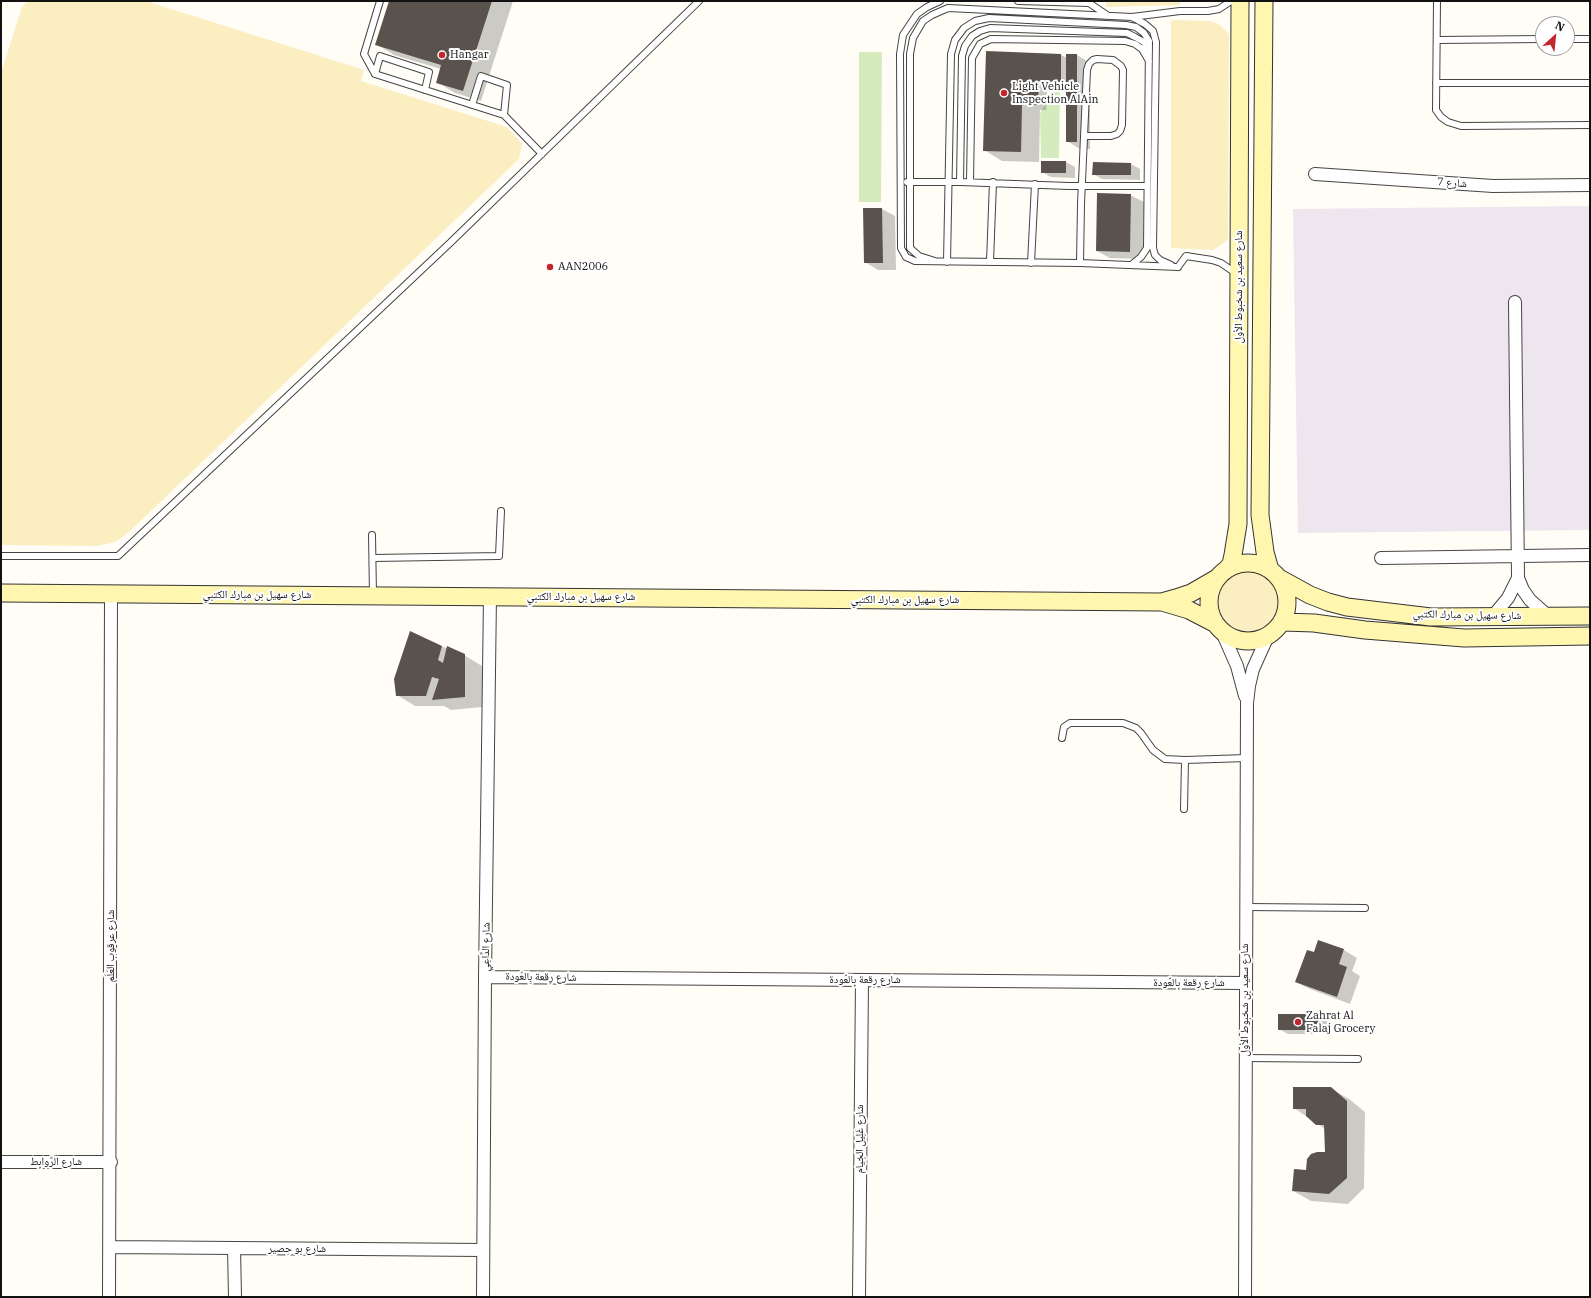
<!DOCTYPE html>
<meta charset="utf-8">
<style>
body{margin:0}
#map{position:relative;width:1591px;height:1298px;overflow:hidden;background:#fffdf5;font-family:"IBM Plex Serif",serif}
canvas{display:block}
.frame{position:absolute;inset:0;border:2px solid #111;pointer-events:none}
.north{position:absolute;left:1535px;top:16px;width:40px;height:40px;box-sizing:border-box;background:#fff;border:1px solid #a0a0a0;border-radius:50%;rotate:27deg;font-size:11px;font-weight:700;line-height:16px;text-align:center;color:#111}
.north::after{content:'';display:block;margin:auto;width:14px;height:18px;background:#c4262e;clip-path:polygon(50% 0,100% 100%,50% 72%,0 100%)}
</style>
<div id="map">
<canvas width="1591" height="1298"></canvas>
<div class="frame"></div>
<div class="north">N</div>
</div>
<script>
const g = document.querySelector('canvas').getContext('2d');
g.lineJoin = 'round';
function paint(path, color) { g.fillStyle = color; g.fill(path, 'evenodd'); }
const poly = rows => new Path2D(rows.map(r => 'M' + r).join(''));
function strokePath(path, color, width, dash) { g.strokeStyle = color; g.lineWidth = width; g.lineCap = dash ? 'butt' : 'round'; g.setLineDash(dash || []); g.stroke(path); }
function label(font, color, halo, rows, align = 'center') {
  g.font = font + ' "IBM Plex Serif","Noto Naskh Arabic",serif'; g.lineWidth = 4; g.setLineDash([]); g.textBaseline = 'middle'; g.strokeStyle = halo; g.fillStyle = color; for (const [text, x, y, turn = 0] of rows) {
    g.save(); g.translate(x, y); g.rotate((+turn || 0) * Math.PI / 180); g.textAlign = isNaN(turn) ? turn : align; if (halo) g.strokeText(text, 0, 0); g.fillText(text, 0, 0); g.restore();
  }
}
const industrial = poly([
 [1590,206,1590,530,1298,533,1293,209]
]);
const green = poly([
 [859,52,882,52,881,202,859,202],
 [1050,92,1060,92,1059,158,1041,158,1040,113,1049,99]
]);
const sand = poly([
 [27,1,146,1,364,70,361,81,507,127,522,144,519,159,129,532,115,542,96,546,1,545,1,73,22,7],
 [1106,1,1180,1,1180,5,1106,7],
 [1171,20,1210,21,1219,24,1229,34,1228,240,1213,250,1171,248],
 '1217 602a31 31 0 1 1 62 0a31 31 0 1 1-62 0Z'
]);
const shadow = poly([
 [390,1,513,1,481,101,455,93,437,82,441,69,394,55,376,44],
 [987,52,1061,55,1067,58,1077,55,1090,63,1090,149,1080,149,1067,141,1067,92,1047,91,1046,110,1040,110,1039,162,1002,161,984,150],
 [1042,162,1066,162,1075,167,1075,178,1051,177,1042,172],
 [1131,164,1140,169,1140,180,1102,179,1093,174],
 [1130,195,1144,202,1143,259,1110,258,1097,251],
 [864,209,882,209,895,216,896,270,878,270,865,262],
 [441,646,464,655,482,666,482,707,451,710,444,706,415,706,397,695],
 [1319,941,1344,950,1357,958,1352,971,1360,976,1350,1004,1310,989,1296,982,1314,953],
 [1318,1015,1327,1020,1327,1034,1288,1034,1279,1029],
 [1330,1088,1349,1099,1365,1112,1364,1188,1348,1204,1311,1201,1293,1191,1307,1171,1326,1153,1325,1129,1294,1108]
]);
const building = poly([
 [389,1,492,1,463,91,436,83,441,65,375,45],
 [986,51,1061,54,1061,82,1039,81,1038,105,1022,105,1021,152,983,151],
 [1066,54,1077,54,1077,142,1066,142],
 [1041,161,1066,161,1066,173,1041,173],
 [1093,162,1131,163,1131,175,1092,175],
 [1097,193,1131,194,1130,252,1096,251],
 [863,208,882,208,883,263,864,263],
 [410,631,442,646,438,660,443,663,447,646,465,654,465,697,432,700,439,679,432,677,426,696,396,696,394,679],
 [1318,940,1344,949,1339,964,1347,967,1337,997,1295,982,1307,950,1314,952],
 [1278,1014,1318,1014,1318,1030,1278,1030],
 [1293,1087,1331,1087,1347,1101,1347,1178,1329,1194,1292,1191,1294,1169,1306,1170,1307,1159,1311,1154,1317,1152,1325,1152,1324,1125,1316,1125,1306,1116,1306,1109,1293,1109]
]);
const path = poly([
 '1216 602a32 32 0 1 1 64 0a32 32 0 1 1-64 0Z'
]);
const lane = poly([
 [380,1,364,54,375,74,504,115,542,154],
 [940,1,927,7,917,14,903,35,900,54,901,248,906,257,915,261,1080,263,1178,267],
 [1018,1,1089,3,1107,15],
 [1437,1,1436,110,1441,117,1448,122,1461,126,1590,125],
 [1132,17,1145,24,1153,31,1156,42,1153,248,1155,255,1160,260,1171,265],
 [1567,39,1590,39],
 [1437,40,1543,39],
 [375,74,380,56,429,72,425,90],
 [1436,83,1590,83],
 [472,105,481,76,507,85,504,115],
 [907,182,960,182,1069,186,1147,186],
 [960,182,962,56,965,46,972,36,980,31,990,28,1127,33,1135,37,1144,42,1149,51],
 [970,182,972,58,980,44,991,39,1125,41,1135,44,1142,49,1149,61],
 [935,261,919,256,910,248,910,54,913,38,923,21,932,15,948,8,1132,17,1180,11,1208,11,1219,9,1231,1],
 [947,262,951,54,955,40,964,28,975,21,989,18,1126,25,1136,27,1144,33,1149,41,1147,248,1141,257,1131,265],
 [990,262,993,182],
 [1031,263,1035,184],
 [1080,263,1081,204,1087,70,1089,64,1093,60,1097,59,1113,60,1121,66,1123,70,1122,125,1120,131,1117,134,1111,136,1085,136],
 [1178,267,1186,256,1212,260,1221,263,1237,274],
 [372,535,373,595],
 [1,556,118,556,451,242,699,1],
 [373,558,499,556,501,511],
 [1062,738,1064,727,1070,723,1123,723,1136,728,1141,733,1153,750,1165,759,1185,760,1247,758],
 [1184,809,1185,760],
 [1246,907,1365,908],
 [1245,1058,1358,1059]
]);
const street = poly([
 [1315,174,1493,186,1590,185],
 [1515,302,1518,578,1523,590,1530,600,1548,616],
 [1381,558,1590,555],
 [1493,616,1508,598,1518,578],
 [1222,632,1237,666,1245,696],
 [485,977,1245,983],
 [1,1162,111,1162],
 [110,1247,483,1250],
 [234,1248,235,1297],
 [109,1297,111,594],
 [483,1297,485,977,490,596],
 [859,1297,862,980],
 [1245,1297,1247,703,1249,686,1253,669,1267,638]
]);
const secondary = poly([
 [1264,1,1260,515,1265,552,1270,570],
 '1209 602a39 39 0 1 1 78 0a39 39 0 1 1-78 0Z',
 [1226,570,1231,564,1233,555,1238,524,1240,1],
 [1279,578,1310,595,1328,602,1347,607,1431,617,1590,616],
 [1,593,1162,602,1176,598,1191,593,1217,578],
 [1162,602,1189,610,1214,623],
 [1283,622,1314,623,1365,630,1464,638,1590,636]
]);
const markers = [
 [442,55,4,"#c4262e"],
 [1004,93,4,"#c4262e"],
 [550,267,4,"#c4262e"],
 [1298,1022,4,"#c4262e"]
];
const poiNames = [
 ["Hangar",450,55],
 ["Light Vehicle",1012,87],
 ["Inspection AlAin",1012,100],
 ["AAN2006",558,267],
 ["Zahrat Al",1306,1016],
 ["Falaj Grocery",1306,1029]
];
const streetNames = [
 ["شارع 7",1452,183,4],
 ["شارع سعيد بن شخبوط الأول",1239,287,-90],
 ["شارع سهيل بن مبارك الكتبي",257,595],
 ["شارع سهيل بن مبارك الكتبي",581,597],
 ["شارع سهيل بن مبارك الكتبي",905,600],
 ["شارع سهيل بن مبارك الكتبي",1467,615,1],
 ["شارع عرقوب العَلَم",111,946,-90],
 ["شارع الدَّاعِي",486,947,-89],
 ["شارع رِقعة بِالعُودة",541,977,1],
 ["شارع رِقعة بِالعُودة",865,980],
 ["شارع رِقعة بِالعُودة",1189,983],
 ["شارع سعيد بن شخبوط الأول",1245,1000,-90],
 ["شارع غَلِيل الخِيام",860,1139,-90],
 ["شارع الرَّوابِط",56,1162],
 ["شارع بو حِصير",297,1249]
];
paint(industrial, '#eee6ef');
paint(green, '#d5ebbd');
paint(sand, '#fbeec1');
paint(shadow, '#0003');
paint(building, '#5a524d');
strokePath(lane, '#444', 8);
strokePath(street, '#444', 14);
strokePath(secondary, '#333', 19);
strokePath(path, '#333', 2.5, [4, 2]);
strokePath(lane, '#fff', 6);
strokePath(street, '#fff', 12);
strokePath(secondary, '#fff6b0', 17);
for (const [x, y, r, color] of markers) { const dot = new Path2D(); dot.arc(x, y, r, 0, 2 * Math.PI); g.fillStyle = color; g.fill(dot); strokePath(dot, '#fff', 1.5); }
label('11px', '#111', '#fff', poiNames, 'left');
label('11px', '#111', '#fff', streetNames);
</script>
